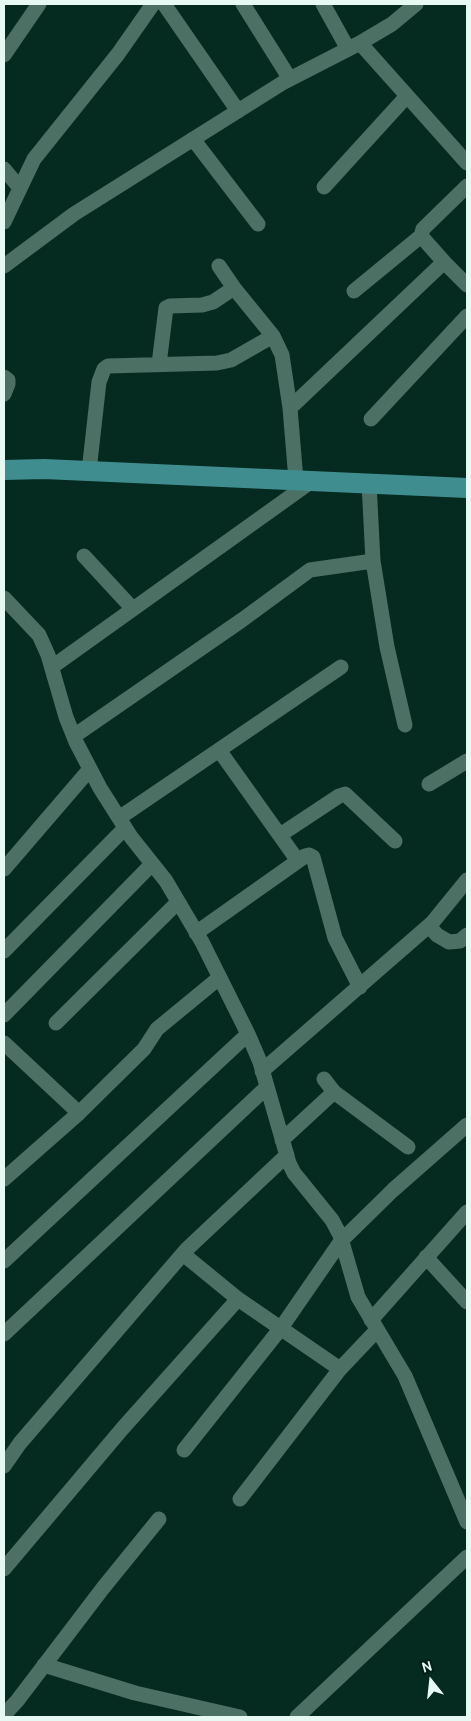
<!DOCTYPE html>
<style>
body{margin:0}
#map{position:relative;width:471px;height:1721px;overflow:hidden;background:#052a20;font-family:Cabin,sans-serif}
canvas{display:block}
.frame{position:absolute;inset:0;border:5px solid #e6f9f2;pointer-events:none}
.north{position:absolute;left:406px;top:1656px;width:50px;height:50px;-webkit-text-stroke:4px #002017;paint-order:stroke;rotate:344deg;font-size:14px;font-weight:700;line-height:20px;text-align:center;color:#e6f9f2}
.north::after{content:'';display:block;margin:auto;width:18px;height:22px;background:#e6f9f2;clip-path:polygon(50% 0,100% 100%,50% 72%,0 100%)}
</style>
<div id="map">
<canvas width="471" height="1721"></canvas>
<div class="frame"></div>
<div class="north">N</div>
</div>
<script>
const g = document.querySelector('canvas').getContext('2d');
g.lineJoin = 'round';
const poly = rows => new Path2D(rows.map(r => 'M' + r).join(''));
function strokePath(path, color, width, dash) { g.strokeStyle = color; g.lineWidth = width; g.lineCap = dash ? 'butt' : 'round'; g.setLineDash(dash || []); g.stroke(path); }
const minor = poly([
 [164,4,238,111],
 [243,4,290,79],
 [323,4,348,49],
 [360,43,467,163],
 [4,55,39,4],
 [193,139,258,224],
 [4,169,20,188],
 [467,186,423,229,421,236,444,262,467,285],
 [324,187,407,96],
 [4,222,34,159,118,54,153,4],
 [4,266,74,214,284,82,360,43,392,24,416,4],
 [219,266,234,288,273,336,282,355,290,408,296,480],
 [354,291,421,236],
 [159,364,166,308,170,306,202,305,213,302,234,288],
 [4,377,8,380,8,384,4,394],
 [290,408,444,262],
 [371,419,467,316],
 [89,471,99,382,104,369,108,366,217,363,231,360,273,336],
 [369,483,373,561,387,647,405,725],
 [84,556,133,609],
 [4,598,39,635,48,655,66,717,76,742,100,788,131,837,166,881,202,942,248,1034,260,1062,289,1163,294,1173,332,1220,340,1235,358,1297,405,1376,467,1522],
 [52,667,312,481],
 [74,736,242,620,310,570,373,561],
 [219,750,298,861],
 [429,784,467,761],
 [119,818,341,667],
 [280,835,339,796,345,794,395,841],
 [4,869,90,769],
 [429,926,437,935,449,942,460,941,467,935],
 [196,933,305,856,309,855,313,857,335,938,360,987],
 [4,951,125,828],
 [4,1015,152,864],
 [56,1023,178,902],
 [4,1043,79,1113],
 [262,1071,432,923,467,880],
 [324,1079,334,1092,408,1147],
 [282,1140,334,1092],
 [4,1179,79,1113,144,1049,157,1029,219,978],
 [183,1254,238,1299,340,1369],
 [426,1257,467,1302],
 [4,1261,248,1034],
 [371,1320,467,1212],
 [4,1334,267,1087],
 [184,1450,281,1328,341,1241,393,1190,467,1125],
 [4,1466,20,1443,187,1249,287,1155],
 [240,1499,340,1369,377,1330],
 [4,1569,122,1429,238,1299],
 [44,1665,135,1693,240,1717],
 [4,1715,17,1701,103,1588,159,1519],
 [297,1717,467,1557]
]);
const major = poly([
 [4,470,44,469,467,488]
]);
strokePath(minor, '#4d7064', 15);
strokePath(major, '#408d8f', 20);
</script>
